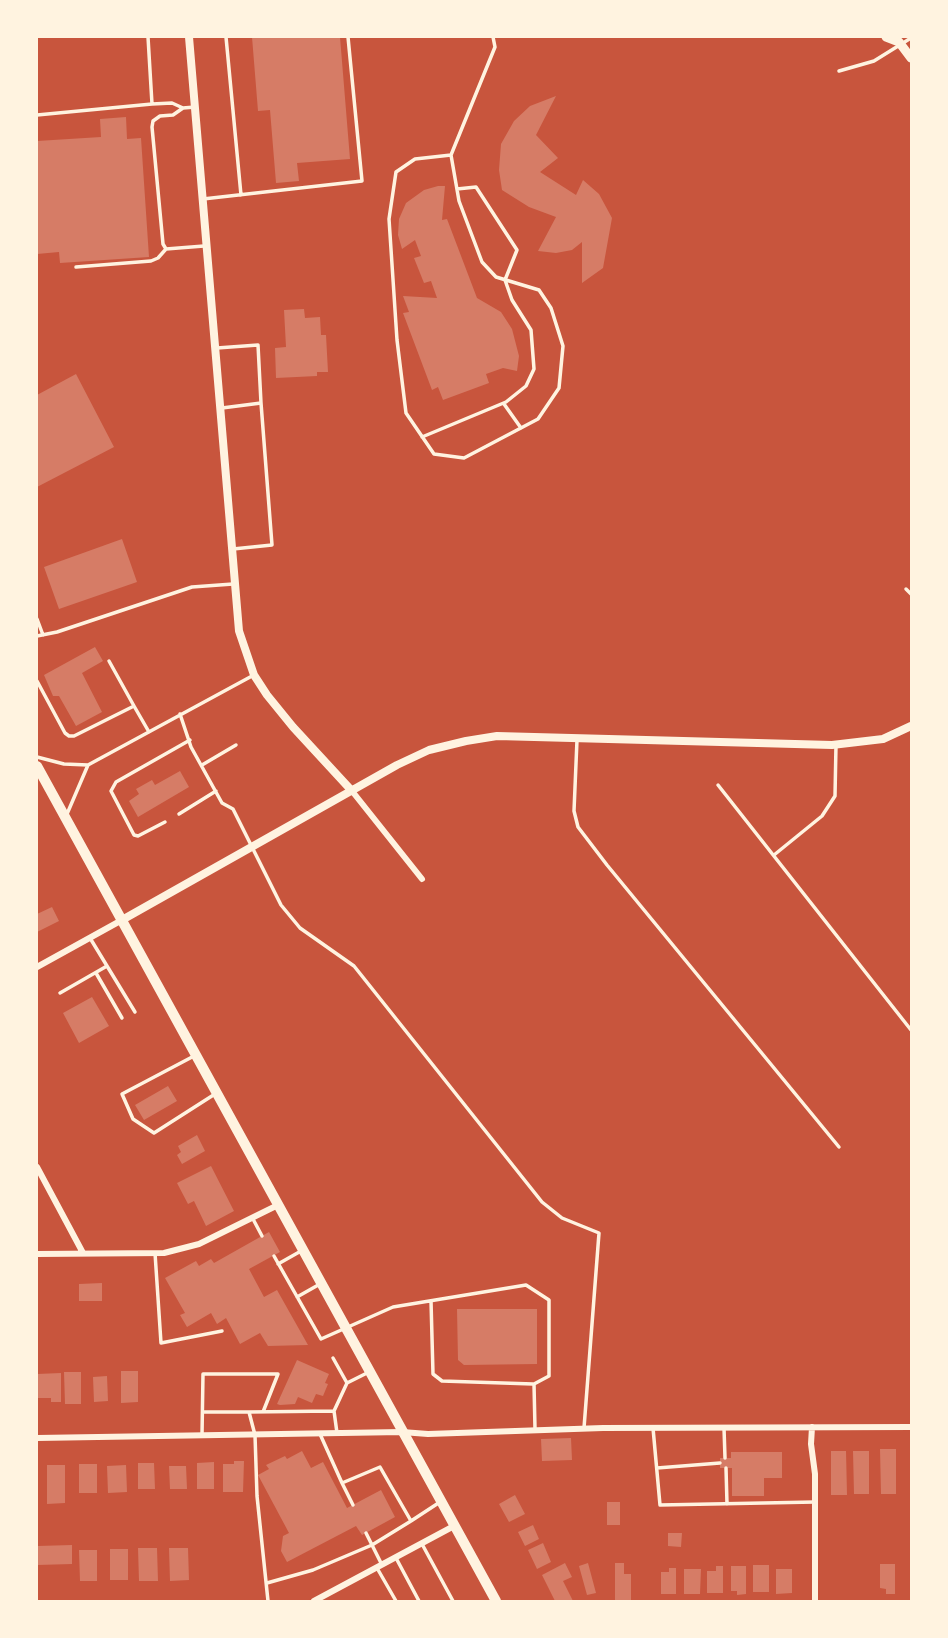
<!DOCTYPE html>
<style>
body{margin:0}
#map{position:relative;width:948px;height:1638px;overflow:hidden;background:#c8553d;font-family:Spectral,serif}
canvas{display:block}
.frame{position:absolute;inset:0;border:38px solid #fff3e0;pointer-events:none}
</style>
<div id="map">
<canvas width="948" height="1638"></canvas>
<div class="frame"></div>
</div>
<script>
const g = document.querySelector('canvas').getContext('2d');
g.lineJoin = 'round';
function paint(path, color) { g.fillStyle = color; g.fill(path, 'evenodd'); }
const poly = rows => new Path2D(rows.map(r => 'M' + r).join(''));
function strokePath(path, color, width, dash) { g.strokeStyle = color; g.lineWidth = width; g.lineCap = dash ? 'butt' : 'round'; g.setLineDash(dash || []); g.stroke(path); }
const building = poly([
 [252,37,340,37,350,159,297,163,299,181,276,183,270,110,258,111],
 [556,96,536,135,558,158,540,172,576,195,583,180,599,194,612,218,603,268,582,283,582,242,572,250,556,253,538,251,556,217,529,207,502,190,499,170,501,144,514,121,530,106],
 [126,117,127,139,141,138,149,257,60,263,59,252,37,254,37,141,101,137,100,119],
 [438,186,445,186,442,220,447,219,477,298,501,312,512,329,519,356,517,371,503,368,486,374,489,383,443,400,438,387,432,390,403,313,409,312,403,296,437,298,431,281,424,283,414,258,421,256,415,240,402,249,398,235,399,219,406,203,424,190],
 [304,309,305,318,320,317,321,335,326,335,328,372,317,372,317,376,276,378,275,348,286,347,284,310],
 [76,374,114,447,37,487,37,395],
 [122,539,137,582,59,609,44,567],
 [95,647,103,661,82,673,102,712,76,726,59,696,53,696,44,675],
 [180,771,189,787,138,817,129,801,139,794,136,789,152,780,155,785],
 [52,907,59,921,37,932,37,914],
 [92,997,109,1026,79,1043,63,1013],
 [168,1086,177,1101,144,1120,135,1105],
 [197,1135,205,1151,182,1164,177,1155,181,1152,178,1146],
 [211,1166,234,1211,206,1226,194,1201,188,1204,177,1183],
 [269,1232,280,1252,249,1269,264,1297,277,1290,308,1345,268,1346,260,1333,240,1344,226,1318,217,1324,211,1313,187,1327,180,1315,185,1313,165,1278,196,1261,199,1266,211,1259,214,1263],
 [102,1283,102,1301,79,1301,79,1284],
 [457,1309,537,1309,537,1364,464,1365,458,1360],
 [297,1360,329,1374,325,1383,328,1384,323,1396,316,1394,312,1403,298,1397,295,1404,280,1405,277,1404],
 [121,1371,138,1371,138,1402,121,1403],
 [64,1372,81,1372,81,1404,65,1404],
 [61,1373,61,1402,51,1402,51,1398,37,1398,37,1374],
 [107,1376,108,1401,94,1402,93,1377],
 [571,1438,572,1460,542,1461,541,1439],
 [880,1449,896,1449,896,1494,881,1494],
 [302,1451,311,1468,323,1462,347,1508,381,1490,395,1517,362,1535,356,1526,287,1562,281,1551,283,1536,289,1533,258,1475,269,1469,266,1465,285,1456,287,1459],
 [831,1451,846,1451,847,1495,831,1495],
 [853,1451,869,1451,869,1494,854,1494],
 [731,1452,782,1452,782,1478,764,1478,764,1496,732,1496,732,1468,720,1468,720,1458,731,1458],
 [234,1461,244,1461,243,1492,223,1492,223,1464,234,1464],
 [214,1462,214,1489,197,1489,197,1463],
 [138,1463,154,1463,155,1489,138,1489],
 [79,1464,97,1464,97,1493,79,1493],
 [47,1465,65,1465,65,1503,47,1504],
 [126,1465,127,1492,108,1493,107,1466],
 [169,1466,186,1466,187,1489,170,1489],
 [515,1495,525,1514,509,1522,499,1504],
 [607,1502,620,1502,620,1525,607,1525],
 [533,1525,539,1539,525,1546,518,1532],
 [668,1533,682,1533,681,1547,668,1546],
 [543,1543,551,1562,537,1569,528,1550],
 [72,1545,72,1564,37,1565,37,1546],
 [138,1548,157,1548,158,1581,139,1581],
 [169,1548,188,1548,189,1580,170,1581],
 [110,1549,128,1549,128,1580,110,1580],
 [79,1550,97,1550,97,1581,80,1581],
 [565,1563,572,1577,563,1581,573,1601,555,1601,542,1575],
 [588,1563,596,1593,587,1595,579,1566],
 [615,1563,624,1563,624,1574,631,1574,631,1600,615,1601],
 [880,1564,895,1564,895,1594,886,1594,886,1589,880,1588],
 [753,1565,769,1565,769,1592,753,1592],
 [716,1566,723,1566,723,1593,707,1593,707,1571,716,1571],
 [731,1566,746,1566,746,1594,737,1595,737,1591,731,1591],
 [669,1568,676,1568,676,1594,661,1594,661,1572,669,1572],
 [684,1569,701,1569,700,1594,684,1594],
 [776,1569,792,1569,792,1593,776,1594]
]);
const service = poly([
 [226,37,241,195],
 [839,71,874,61,911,38],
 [152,104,172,103,183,108,195,107],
 [183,108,173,115,160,116,153,121,152,127,163,244,166,249,204,246],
 [37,115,152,104,148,37],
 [451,155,415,159,396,172,389,219,397,340,406,413,434,454,464,458,538,419,559,388,563,346,551,308,539,290,496,277,482,262,459,201,451,155,495,47,493,37],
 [203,199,362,181,348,37],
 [76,267,151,261,158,258,166,249],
 [217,348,258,345,261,403,222,408],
 [504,404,521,428],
 [422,437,506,402,526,386,534,369,531,330,512,300,505,280,517,250,476,187,457,189],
 [233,549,272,545,261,403],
 [906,589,911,594],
 [37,619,43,635],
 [37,636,57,632,192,587,233,584],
 [109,661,134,706],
 [37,681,65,733,69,736,74,736,134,706,149,732],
 [180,714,191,747,222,803,233,809,281,905,300,928,354,966,542,1202,562,1218,599,1233,584,1428],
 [577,740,574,811,578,827,607,865,839,1147],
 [37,757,64,764,88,765,67,814],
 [88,765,252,676],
 [202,765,236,745],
 [718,785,911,1030],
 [179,814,216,791],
 [165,822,138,836,134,835,111,791,116,782,190,740],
 [774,855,822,816,835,796,836,745],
 [90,938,135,1012],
 [96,973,122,1018],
 [60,993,107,966],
 [194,1056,122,1094,133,1119,154,1133,215,1094],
 [253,1219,262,1236],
 [155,1253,161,1343,222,1331],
 [274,1256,321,1339,393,1307,526,1285,549,1300,549,1376,534,1384,535,1429],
 [278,1264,301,1251],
 [297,1297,320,1284],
 [431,1301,433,1374,442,1381,533,1384],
 [333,1358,347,1383],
 [203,1412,249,1412],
 [653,1428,660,1505,815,1502],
 [724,1428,725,1458],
 [337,1433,334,1411,347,1383,369,1372],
 [320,1434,342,1483,380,1467,411,1521,372,1545,382,1565],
 [202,1435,203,1374,278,1374,263,1412],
 [657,1468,720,1463],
 [726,1468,727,1504],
 [342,1483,353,1505],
 [411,1521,440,1502],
 [422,1544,453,1601],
 [396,1558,419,1601],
 [377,1568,396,1601],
 [267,1583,313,1570,372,1545,366,1533],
 [268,1601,257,1496,255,1435,249,1412,334,1411]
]);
const minor = poly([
 [352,791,422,879],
 [37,967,122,920],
 [37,1167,83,1253],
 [37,1254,164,1253,199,1244,278,1205],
 [812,1427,811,1444,815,1474,815,1601],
 [37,1438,402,1432,428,1434,603,1428,911,1427],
 [314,1601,454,1526]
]);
const tertiary = poly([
 [189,37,239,631,254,675,267,695,293,727,352,791],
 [122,920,397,765,429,750,466,741,497,736,832,745,883,739,911,726]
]);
const secondary = poly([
 [886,37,899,42,911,58]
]);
const primary = poly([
 [37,766,496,1601]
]);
paint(building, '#d67c66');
strokePath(service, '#fff3e0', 3.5);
strokePath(minor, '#fff3e0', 6);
strokePath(tertiary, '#fff3e0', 8);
strokePath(secondary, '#fff3e0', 9);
strokePath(primary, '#fff3e0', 10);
</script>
